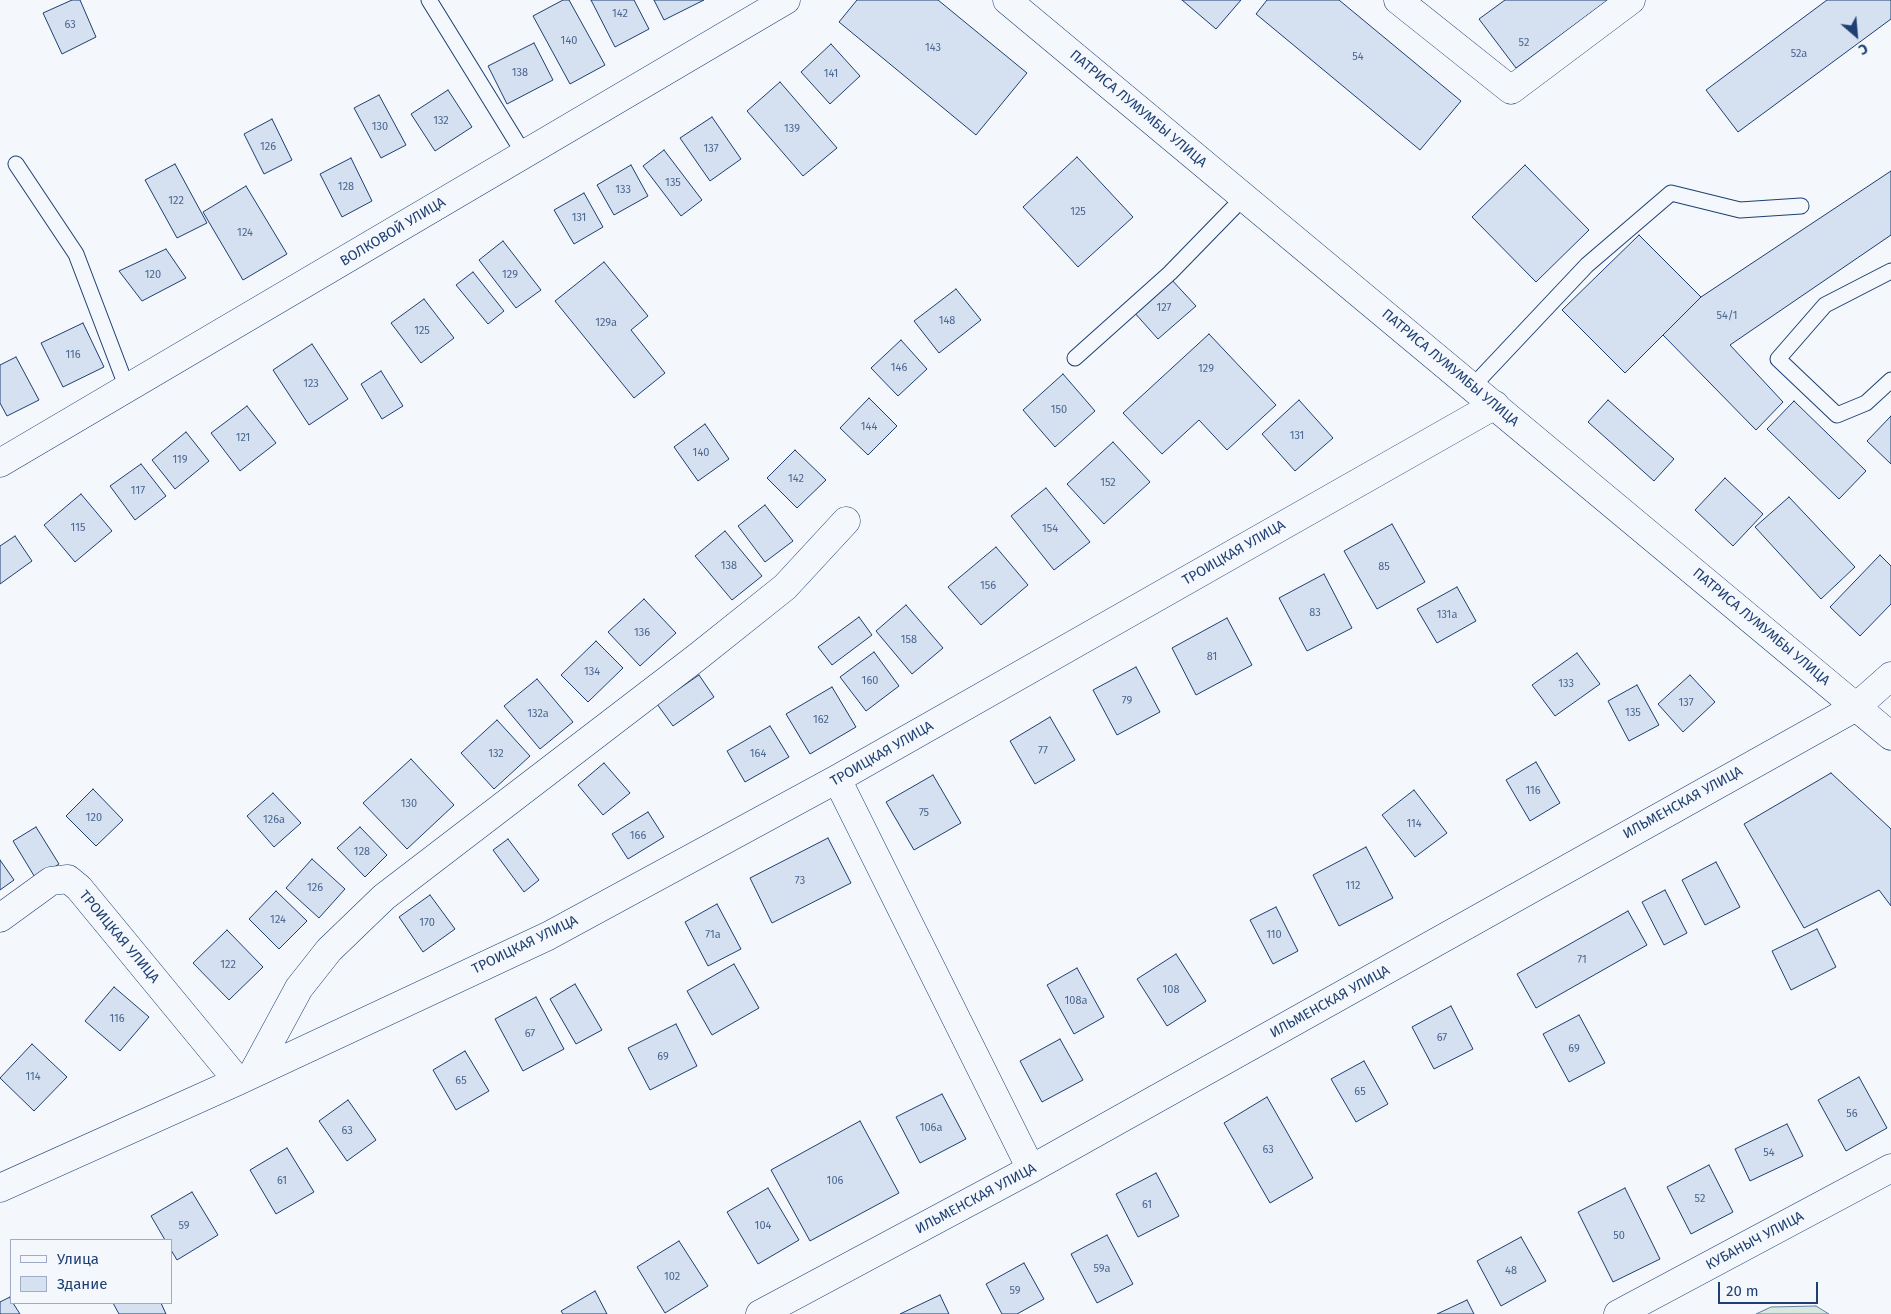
<!DOCTYPE html>
<meta charset="utf-8">
<style>
body{margin:0}
#map{position:relative;width:1891px;height:1314px;overflow:hidden;background:#f4f7fb;font-family:"Fira Sans",sans-serif}
canvas{display:block}
.legend{position:absolute;left:10px;top:1239px;width:162px;height:65px;box-sizing:border-box;background:#f4f7fb;border:1px solid #9eadc5;margin:0;padding:6px 9px;list-style:none;font-size:15px;color:#1d3f73}
.legend li{display:flex;align-items:center;gap:10px;height:25px}
.legend b{width:25px;border:1px solid #9eadc5}
.north{position:absolute;left:1831px;top:10px;width:50px;height:50px;-webkit-text-stroke:4px #f4f7fb;paint-order:stroke;rotate:153deg;font-size:14px;font-weight:700;line-height:20px;text-align:center;color:#1d3f73}
.north::after{content:'';display:block;margin:auto;width:18px;height:22px;background:#1d3f73;clip-path:polygon(50% 0,100% 100%,50% 72%,0 100%)}
.scale{position:absolute;left:1718px;top:1282px;width:100px;height:22px;box-sizing:border-box;border:2px solid #1d3f73;border-top:0;padding-left:6px;font-size:15px;line-height:18px;white-space:nowrap;color:#1d3f73;-webkit-text-stroke:4px #f4f7fb;paint-order:stroke}
</style>
<div id="map">
<canvas width="1891" height="1314"></canvas>
<ul class="legend">
<li><b style="height:6px;background:#f4f7fb"></b>Улица</li>
<li><b style="height:14px;background:#d5e0f0"></b>Здание</li>
</ul>
<div class="north">С</div>
<div class="scale">20 m</div>
</div>
<script>
const g = document.querySelector('canvas').getContext('2d');
g.lineJoin = 'round';
function paint(path, color) { g.fillStyle = color; g.fill(path, 'evenodd'); }
const poly = rows => new Path2D(rows.map(r => 'M' + r).join(''));
function strokePath(path, color, width, dash) { g.strokeStyle = color; g.lineWidth = width; g.lineCap = dash ? 'butt' : 'round'; g.setLineDash(dash || []); g.stroke(path); }
function label(font, color, halo, rows, align = 'center') {
  g.font = font + ' "Fira Sans",sans-serif'; g.lineWidth = 4; g.setLineDash([]); g.textBaseline = 'middle'; g.strokeStyle = halo; g.fillStyle = color; for (const [text, x, y, turn = 0] of rows) {
    g.save(); g.translate(x, y); g.rotate((+turn || 0) * Math.PI / 180); g.textAlign = isNaN(turn) ? turn : align; if (halo) g.strokeText(text, 0, 0); g.fillText(text, 0, 0); g.restore();
  }
}
const green = poly([
 [1816,1306,1829,1314,1756,1314,1771,1307,1816,1306]
]);
const building = poly([
 [72,0,80,0,96,37,62,54,43,13,72,0],
 [563,0,569,0,605,65,570,84,533,16,563,0],
 [591,0,634,0,649,29,615,47,591,0],
 [654,0,704,0,664,20,654,0],
 [857,0,938,0,1027,73,976,135,839,22,857,0],
 [1182,0,1241,0,1216,29,1182,0],
 [1267,0,1339,0,1461,101,1420,150,1256,14,1267,0],
 [1505,0,1608,0,1516,68,1479,19,1505,0],
 [1827,0,1891,0,1891,19,1738,132,1706,90,1827,0],
 [534,43,553,80,507,104,488,66,534,43],
 [831,44,860,76,830,104,801,72,831,44],
 [780,82,837,148,803,176,747,111,780,82],
 [448,90,472,127,435,151,411,114,448,90],
 [379,95,406,145,381,158,354,108,379,95],
 [712,117,741,159,710,181,680,138,712,117],
 [272,119,292,160,264,174,244,134,272,119],
 [664,150,702,200,681,216,643,166,664,150],
 [1077,157,1133,217,1078,267,1023,207,1077,157],
 [351,158,372,201,342,217,320,174,351,158],
 [175,164,207,223,177,238,145,180,175,164],
 [631,165,648,196,614,215,597,185,631,165],
 [1525,165,1589,230,1536,282,1472,217,1525,165],
 [1891,171,1891,235,1730,345,1783,402,1756,430,1663,335,1701,297,1891,171],
 [246,186,287,254,243,280,203,212,246,186],
 [584,193,603,227,574,244,554,210,584,193],
 [1639,235,1701,297,1625,373,1562,310,1639,235],
 [503,241,541,290,516,308,479,260,503,241],
 [166,249,186,278,142,301,119,271,166,249],
 [604,262,648,316,631,330,665,373,634,398,555,301,604,262],
 [473,272,504,311,488,324,456,285,473,272],
 [1170,278,1196,306,1158,339,1133,311,1170,278],
 [956,289,981,320,939,353,914,321,956,289],
 [424,299,454,338,421,363,391,323,424,299],
 [83,323,104,367,63,387,41,343,83,323],
 [1209,334,1276,405,1227,450,1199,420,1162,454,1123,413,1209,334],
 [901,340,927,369,898,396,871,368,901,340],
 [312,344,348,399,309,425,273,370,312,344],
 [16,357,39,400,7,416,0,403,0,365,16,357],
 [381,371,403,406,382,419,361,384,381,371],
 [1063,374,1095,411,1055,447,1023,410,1063,374],
 [869,398,897,426,868,455,840,428,869,398],
 [1299,400,1333,438,1295,471,1262,434,1299,400],
 [1608,400,1674,459,1654,481,1588,422,1608,400],
 [1794,401,1866,471,1839,499,1767,429,1794,401],
 [247,406,276,443,240,471,211,433,247,406],
 [1891,416,1891,464,1867,441,1891,416],
 [705,424,729,459,698,481,674,447,705,424],
 [186,432,209,461,175,489,152,460,186,432],
 [1113,442,1150,482,1104,524,1067,484,1113,442],
 [795,450,826,480,797,508,767,478,795,450],
 [141,464,166,496,135,520,110,486,141,464],
 [1725,478,1763,514,1733,546,1695,510,1725,478],
 [1046,488,1090,542,1054,570,1011,516,1046,488],
 [81,494,112,531,75,562,44,525,81,494],
 [1789,497,1855,567,1821,599,1755,527,1789,497],
 [765,505,793,541,765,562,738,526,765,505],
 [1392,524,1425,582,1377,609,1344,551,1392,524],
 [725,531,762,576,732,600,695,556,725,531],
 [15,536,32,561,0,584,0,546,15,536],
 [996,547,1028,585,981,625,948,587,996,547],
 [1880,555,1891,566,1891,604,1860,636,1830,607,1880,555],
 [1324,574,1352,628,1307,651,1279,598,1324,574],
 [1457,587,1476,621,1437,643,1417,609,1457,587],
 [644,599,676,633,640,666,608,632,644,599],
 [906,605,943,648,912,674,876,631,906,605],
 [859,617,872,635,832,665,818,647,859,617],
 [1227,618,1252,665,1196,695,1172,648,1227,618],
 [596,641,623,668,588,702,561,675,596,641],
 [874,652,899,686,866,711,840,677,874,652],
 [1577,653,1600,684,1555,716,1532,685,1577,653],
 [1136,667,1160,712,1117,735,1093,690,1136,667],
 [699,675,714,697,673,726,657,704,699,675],
 [1690,675,1715,702,1683,732,1658,704,1690,675],
 [537,679,573,722,540,749,504,706,537,679],
 [1637,685,1659,725,1629,741,1608,701,1637,685],
 [832,687,856,727,810,754,786,714,832,687],
 [1050,717,1075,760,1035,784,1010,741,1050,717],
 [497,720,530,756,494,789,461,753,497,720],
 [770,726,789,757,745,782,727,751,770,726],
 [411,759,454,805,407,849,363,803,411,759],
 [1536,762,1560,803,1530,821,1506,780,1536,762],
 [604,763,630,793,603,815,578,785,604,763],
 [1831,773,1891,829,1891,906,1879,890,1804,928,1744,824,1831,773],
 [933,775,961,823,914,850,886,802,933,775],
 [93,789,123,820,96,846,66,816,93,789],
 [1414,790,1447,833,1415,857,1382,815,1414,790],
 [273,793,301,823,274,847,247,816,273,793],
 [648,812,664,837,628,859,612,834,648,812],
 [36,827,59,864,36,879,13,841,36,827],
 [360,827,387,855,365,877,337,848,360,827],
 [828,838,851,883,772,923,750,878,828,838],
 [508,839,539,880,524,892,493,850,508,839],
 [1366,847,1393,898,1339,926,1313,875,1366,847],
 [312,859,345,889,319,918,286,888,312,859],
 [0,860,14,880,0,890,0,860],
 [1716,862,1740,907,1705,925,1682,880,1716,862],
 [1665,890,1687,933,1664,945,1642,902,1665,890],
 [276,891,307,921,279,949,249,919,276,891],
 [430,895,455,929,423,952,399,917,430,895],
 [717,904,741,949,708,966,685,922,717,904],
 [1276,907,1298,951,1273,964,1250,920,1276,907],
 [1628,911,1647,945,1536,1008,1517,974,1628,911],
 [1817,929,1836,967,1791,990,1772,951,1817,929],
 [227,930,263,967,229,1000,193,963,227,930],
 [1176,954,1206,1001,1167,1026,1137,979,1176,954],
 [734,964,759,1008,712,1035,687,991,734,964],
 [1077,968,1104,1017,1074,1034,1047,985,1077,968],
 [575,984,602,1030,576,1044,550,999,575,984],
 [114,987,149,1017,120,1051,85,1021,114,987],
 [536,997,564,1049,523,1071,495,1019,536,997],
 [1451,1006,1473,1049,1434,1069,1412,1027,1451,1006],
 [1579,1015,1605,1063,1569,1082,1543,1034,1579,1015],
 [676,1024,697,1066,650,1090,628,1048,676,1024],
 [1060,1039,1083,1080,1042,1102,1020,1061,1060,1039],
 [32,1044,67,1077,34,1111,0,1078,32,1044],
 [465,1051,489,1091,456,1110,433,1070,465,1051],
 [1364,1061,1388,1104,1356,1122,1331,1079,1364,1061],
 [1859,1077,1887,1128,1846,1151,1818,1100,1859,1077],
 [942,1094,966,1139,920,1163,896,1117,942,1094],
 [1267,1097,1313,1178,1270,1203,1224,1123,1267,1097],
 [348,1100,376,1140,347,1161,319,1121,348,1100],
 [860,1121,899,1193,810,1241,771,1170,860,1121],
 [1787,1124,1803,1156,1750,1181,1735,1149,1787,1124],
 [287,1148,314,1192,276,1214,250,1170,287,1148],
 [1709,1165,1733,1212,1691,1234,1667,1187,1709,1165],
 [1156,1173,1179,1216,1138,1237,1116,1194,1156,1173],
 [768,1188,799,1240,758,1264,727,1212,768,1188],
 [1625,1188,1660,1259,1613,1282,1578,1212,1625,1188],
 [192,1192,218,1235,177,1260,171,1250,171,1240,165,1240,151,1216,192,1192],
 [1107,1235,1133,1284,1097,1303,1071,1254,1107,1235],
 [1521,1237,1546,1281,1501,1306,1477,1261,1521,1237],
 [679,1241,708,1286,665,1313,637,1267,679,1241],
 [1024,1263,1044,1299,1017,1314,1002,1314,986,1284,1024,1263],
 [595,1291,607,1314,563,1314,561,1311,595,1291],
 [940,1295,949,1314,900,1314,940,1295],
 [10,1297,11,1303,13,1303,20,1314,0,1314,0,1302,10,1297],
 [1467,1300,1474,1314,1437,1314,1467,1300],
 [113,1303,161,1303,166,1314,119,1314,113,1303]
]);
const service = poly([
 [429,0,524,154],
 [16,164,76,254,127,388],
 [1891,271,1825,305,1778,359,1837,415,1866,403,1891,380],
 [1075,358,1170,273,1244,197],
 [1472,387,1587,265,1671,193,1740,210,1801,206]
]);
const minor = poly([
 [1398,0,1511,90,1631,0],
 [0,463,786,0],
 [837,779,1031,1169],
 [0,918,51,881,68,879,79,888,238,1081],
 [253,1073,299,988,329,950,384,897,696,658,785,587,846,521],
 [0,1188,238,1081,548,936,837,779,1495,405],
 [760,1314,1031,1169,1856,707,1891,676],
 [1618,1314,1891,1168]
]);
const tertiary = poly([
 [1007,0,1891,736]
]);
const numberNames = [
 ["142",620,14],
 ["63",70,25],
 ["140",569,41],
 ["52",1524,43],
 ["143",933,48],
 ["52а",1799,54],
 ["54",1358,57],
 ["138",520,73],
 ["141",831,74],
 ["132",441,121],
 ["130",380,127],
 ["139",792,129],
 ["126",268,147],
 ["137",711,149],
 ["135",673,183],
 ["128",346,187],
 ["133",623,190],
 ["122",176,201],
 ["125",1078,212],
 ["131",579,218],
 ["124",245,233],
 ["120",153,275],
 ["129",510,275],
 ["127",1164,308],
 ["54/1",1727,316],
 ["148",947,321],
 ["129а",606,323],
 ["125",422,331],
 ["116",73,355],
 ["146",899,368],
 ["129",1206,369],
 ["123",311,384],
 ["150",1059,410],
 ["144",869,427],
 ["131",1297,436],
 ["121",243,438],
 ["140",701,453],
 ["119",180,460],
 ["142",796,479],
 ["152",1108,483],
 ["117",138,491],
 ["115",78,528],
 ["154",1050,529],
 ["138",729,566],
 ["85",1384,567],
 ["156",988,586],
 ["83",1315,613],
 ["131а",1447,615],
 ["136",642,633],
 ["158",909,640],
 ["81",1212,657],
 ["134",592,672],
 ["160",870,681],
 ["133",1566,684],
 ["79",1127,701],
 ["137",1686,703],
 ["135",1633,713],
 ["132а",538,714],
 ["162",821,720],
 ["77",1043,751],
 ["132",496,754],
 ["164",758,754],
 ["116",1533,791],
 ["130",409,804],
 ["75",924,813],
 ["120",94,818],
 ["126а",274,820],
 ["114",1414,824],
 ["166",638,836],
 ["128",362,852],
 ["73",800,881],
 ["112",1353,886],
 ["126",315,888],
 ["124",278,920],
 ["170",427,923],
 ["71а",713,935],
 ["110",1274,935],
 ["71",1582,960],
 ["122",228,965],
 ["108",1171,990],
 ["108а",1076,1001],
 ["116",117,1019],
 ["67",530,1034],
 ["67",1442,1038],
 ["69",1574,1049],
 ["69",663,1057],
 ["114",33,1077],
 ["65",461,1081],
 ["65",1360,1092],
 ["56",1852,1114],
 ["106а",931,1128],
 ["63",347,1131],
 ["63",1268,1150],
 ["54",1769,1153],
 ["61",282,1181],
 ["106",835,1181],
 ["52",1700,1199],
 ["61",1147,1205],
 ["59",184,1226],
 ["104",763,1226],
 ["50",1619,1236],
 ["59а",1102,1269],
 ["48",1511,1271],
 ["102",672,1277],
 ["59",1015,1291]
];
const streetNames = [
 ["ПАТРИСА ЛУМУМБЫ УЛИЦА",1138,109,40],
 ["ВОЛКОВОЙ УЛИЦА",393,232,-31],
 ["ПАТРИСА ЛУМУМБЫ УЛИЦА",1450,368,40],
 ["ТРОИЦКАЯ УЛИЦА",1234,553,-30],
 ["ПАТРИСА ЛУМУМБЫ УЛИЦА",1761,627,40],
 ["ТРОИЦКАЯ УЛИЦА",882,754,-30],
 ["ИЛЬМЕНСКАЯ УЛИЦА",1683,803,-29],
 ["ТРОИЦКАЯ УЛИЦА",119,937,50],
 ["ТРОИЦКАЯ УЛИЦА",525,945,-26],
 ["ИЛЬМЕНСКАЯ УЛИЦА",1330,1002,-29],
 ["ИЛЬМЕНСКАЯ УЛИЦА",976,1199,-28],
 ["КУБАНЫЧ УЛИЦА",1755,1241,-28]
];
paint(green, '#d7e8df');
strokePath(green, '#687fa3', 1);
paint(building, '#d5e0f0');
strokePath(building, '#1d3f73', 1);
strokePath(service, '#1d3f73', 17);
strokePath(minor, '#1d3f73', 29);
strokePath(tertiary, '#1d3f73', 29);
strokePath(service, '#f4f7fb', 15);
strokePath(minor, '#f4f7fb', 28);
strokePath(tertiary, '#f4f7fb', 28);
label('11px', '#4b6792', null, numberNames);
label('14px', '#1d3f73', '#f4f7fb', streetNames);
</script>
